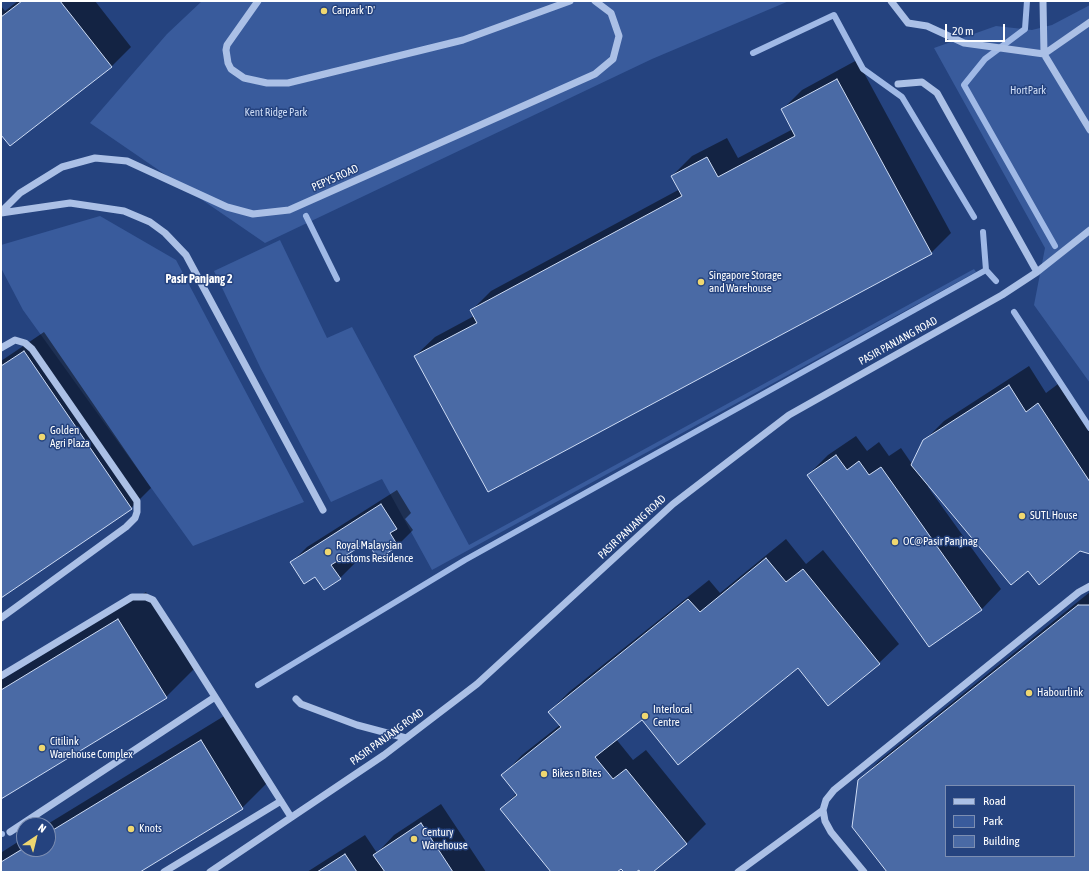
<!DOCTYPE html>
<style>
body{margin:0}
#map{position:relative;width:1091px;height:873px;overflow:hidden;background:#25437f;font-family:"Asap Condensed",sans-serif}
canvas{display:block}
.frame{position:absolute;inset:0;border:2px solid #fff;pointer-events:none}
.legend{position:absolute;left:945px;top:785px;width:130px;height:72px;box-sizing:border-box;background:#25437f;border:1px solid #7c8eb2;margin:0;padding:5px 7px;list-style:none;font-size:12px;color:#fff}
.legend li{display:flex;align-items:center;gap:8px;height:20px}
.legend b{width:20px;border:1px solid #7c8eb2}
.north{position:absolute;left:16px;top:817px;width:40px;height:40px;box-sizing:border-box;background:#25437f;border:1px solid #7c8eb2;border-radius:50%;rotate:35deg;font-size:11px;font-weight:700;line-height:16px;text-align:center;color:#fff}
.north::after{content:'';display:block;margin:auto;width:14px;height:18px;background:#efd770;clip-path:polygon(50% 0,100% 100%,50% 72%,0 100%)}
.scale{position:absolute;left:945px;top:24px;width:60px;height:18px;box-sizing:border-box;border:2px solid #fff;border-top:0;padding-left:5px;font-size:12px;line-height:14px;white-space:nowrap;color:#fff;-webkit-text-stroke:3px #25437f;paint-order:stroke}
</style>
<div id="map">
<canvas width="1091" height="873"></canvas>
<div class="frame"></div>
<ul class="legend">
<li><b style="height:5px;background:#abc0e6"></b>Road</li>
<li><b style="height:11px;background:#395b9c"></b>Park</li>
<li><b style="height:11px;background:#4a6aa5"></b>Building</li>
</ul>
<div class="north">N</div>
<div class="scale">20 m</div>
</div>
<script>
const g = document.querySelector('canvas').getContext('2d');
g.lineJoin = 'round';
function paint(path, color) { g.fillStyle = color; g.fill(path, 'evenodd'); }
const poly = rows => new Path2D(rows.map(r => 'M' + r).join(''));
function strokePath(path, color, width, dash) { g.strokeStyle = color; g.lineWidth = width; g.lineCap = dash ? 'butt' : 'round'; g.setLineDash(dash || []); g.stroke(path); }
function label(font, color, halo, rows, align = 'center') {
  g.font = font + ' "Asap Condensed",sans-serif'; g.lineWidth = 3; g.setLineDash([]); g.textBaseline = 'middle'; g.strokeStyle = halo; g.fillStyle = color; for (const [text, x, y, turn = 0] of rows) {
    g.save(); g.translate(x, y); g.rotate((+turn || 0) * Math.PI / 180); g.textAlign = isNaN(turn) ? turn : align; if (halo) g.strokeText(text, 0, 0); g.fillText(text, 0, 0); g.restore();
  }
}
const green = poly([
 [202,1,789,1,652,59,265,243,90,123,167,34],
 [1090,5,1090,383,1034,305,1045,248,934,48,996,26,1032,30,1052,25],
 [100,216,176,260,304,502,193,546,23,310,1,268,1,245],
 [280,240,327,338,352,327,469,545,974,269,976,272,432,570,382,479,331,502,261,369,214,271]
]);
const shadow = poly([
 [18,1,95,1,131,47,111,67,1,133,1,6,5,11],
 [857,60,951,233,931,253,415,356,435,337,474,316,471,311,491,291,680,189,672,176,692,156,727,138,738,158,793,129,782,110,802,90],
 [44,332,151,488,131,508,1,596,1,361],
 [1029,366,1046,393,1058,384,1090,432,1090,553,1080,549,1028,569,929,486,928,487,1001,589,982,609,930,646,808,475,828,455,856,436,867,451,879,442,889,456,901,448,912,464,924,441,944,421],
 [397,490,411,513,405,519,413,530,398,545,378,557,367,540,348,553,355,563,340,578,316,576,292,562,307,547],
 [786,539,806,564,823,550,899,644,879,663,798,667,642,718,616,739,633,760,646,750,706,824,686,844,651,872,642,872,639,869,635,872,625,872,621,867,615,872,552,872,501,809,517,793,503,775,522,755,560,725,549,712,569,692,709,580,720,593],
 [146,592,194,669,166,697,1,798,1,680],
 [1090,592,1090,872,888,872,859,781,879,761],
 [946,786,1074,786,1074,856,946,856],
 [229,713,270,780,242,808,138,872,1,872,2,852,24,838,24,849,48,849,48,825,46,825],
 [441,804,486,872,307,872,365,835,377,853,394,835]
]);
const stream = poly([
 [1027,1,1025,29,985,59,964,85,1055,246],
 [753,53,834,15,863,69,902,97,974,217],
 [306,216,337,279],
 [986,270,996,281],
 [1014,312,1090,428],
 [258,685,465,560,986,270,983,232],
 [1,834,2,834]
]);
const building = poly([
 [22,1,60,1,112,67,10,146,1,135,1,17,22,1],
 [837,79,932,254,488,492,414,356,477,323,470,310,682,196,671,176,707,157,718,177,795,136,781,109,837,79],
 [24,351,132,509,1,598,1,366,24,351],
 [1009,385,1026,412,1038,403,1090,482,1090,554,1080,551,1039,585,1028,571,1011,585,911,465,923,440,1009,385],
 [836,455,847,470,859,461,869,475,881,467,982,610,929,647,807,475,836,455],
 [381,504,397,529,390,533,398,546,378,559,367,542,331,565,341,579,324,590,315,577,304,584,290,562,381,504],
 [766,558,786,582,803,569,880,664,828,706,798,668,678,765,642,720,595,757,613,779,626,769,687,844,653,872,640,872,639,870,636,872,624,872,621,869,617,872,551,872,500,809,517,795,501,775,561,727,548,712,688,599,700,612,766,558],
 [1078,605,1090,605,1090,872,887,872,852,827,858,780,1078,605],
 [946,786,1074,786,1074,856,946,856,946,786],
 [118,619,167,698,1,799,1,690,118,619],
 [201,740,243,809,140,872,1,872,1,862,24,848,48,849,48,833,201,740],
 [421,823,453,872,385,872,373,855,421,823],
 [345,854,357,872,317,872,345,854]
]);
const minor = poly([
 [258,1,227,45,226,50,228,63,231,69,244,78,267,83,288,83,463,40,570,1],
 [891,1,908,23,927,26,964,43,1044,54,1090,22],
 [1043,1,1044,54,1090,130],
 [898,84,922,82,937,93,1037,272],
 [1,212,20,193,62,167,95,158,127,161,227,207,253,214,289,210,595,74,613,59,619,36,611,13,595,1],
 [1,213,70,203,124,211,150,222,165,233,186,255,323,510],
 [1,348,15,340,25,343,32,349,137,501,137,512,135,518,126,527,1,618],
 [1,676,132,597,146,597,153,600,181,643,291,817],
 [296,699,301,704,357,725,406,738],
 [10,832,215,697],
 [164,872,281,801],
 [210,872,384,755,477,684,673,504,789,415,1002,295,1037,272,1090,230],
 [738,872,823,810],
 [864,872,831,832,825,821,823,810,826,800,834,790,1079,592,1090,586]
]);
const markers = [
 [324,11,4,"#efd770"],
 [701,282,4,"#efd770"],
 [42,437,4,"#efd770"],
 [1022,516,4,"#efd770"],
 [895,542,4,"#efd770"],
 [328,552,4,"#efd770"],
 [1029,693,4,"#efd770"],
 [645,716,4,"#efd770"],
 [42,748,4,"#efd770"],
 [544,774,4,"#efd770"],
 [131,829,4,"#efd770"],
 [414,839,4,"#efd770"]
];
const poiNames = [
 ["Carpark 'D'",332,11],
 ["Singapore Storage",709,276],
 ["and Warehouse",709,289],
 ["Golden",50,431],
 ["Agri Plaza",50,444],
 ["SUTL House",1030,516],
 ["OC@Pasir Panjnag",903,542],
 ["Royal Malaysian",336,546],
 ["Customs Residence",336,559],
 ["Habourlink",1037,693],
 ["Interlocal",653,710],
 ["Centre",653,723],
 ["Citilink",50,742],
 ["Warehouse Complex",50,755],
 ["Bikes n Bites",552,774],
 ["Knots",139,829],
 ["Century",422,833],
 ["Warehouse",422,846]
];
const parkNames = [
 ["HortPark",1028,91],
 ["Kent Ridge Park",276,113]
];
const streetNames = [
 ["PEPYS ROAD",335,178,-24],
 ["PASIR PANJANG ROAD",898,341,-29],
 ["PASIR PANJANG ROAD",632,527,-43],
 ["PASIR PANJANG ROAD",387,737,-36]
];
const neighbourhoodNames = [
 ["Pasir Panjang 2",199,279]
];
paint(green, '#395b9c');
paint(shadow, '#0007');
strokePath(stream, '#a0b9e6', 6);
paint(building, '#4a6aa5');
strokePath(building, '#cedcf5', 1);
strokePath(minor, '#abc0e6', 7);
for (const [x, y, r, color] of markers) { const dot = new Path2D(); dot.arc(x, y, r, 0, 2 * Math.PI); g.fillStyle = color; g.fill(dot); strokePath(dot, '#25437f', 1.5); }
label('11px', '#fff', '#25437f', poiNames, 'left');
label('11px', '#cedcf5', '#25437f', parkNames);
label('11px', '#fff', '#25437f', streetNames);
label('bold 12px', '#fff', '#25437f', neighbourhoodNames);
</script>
